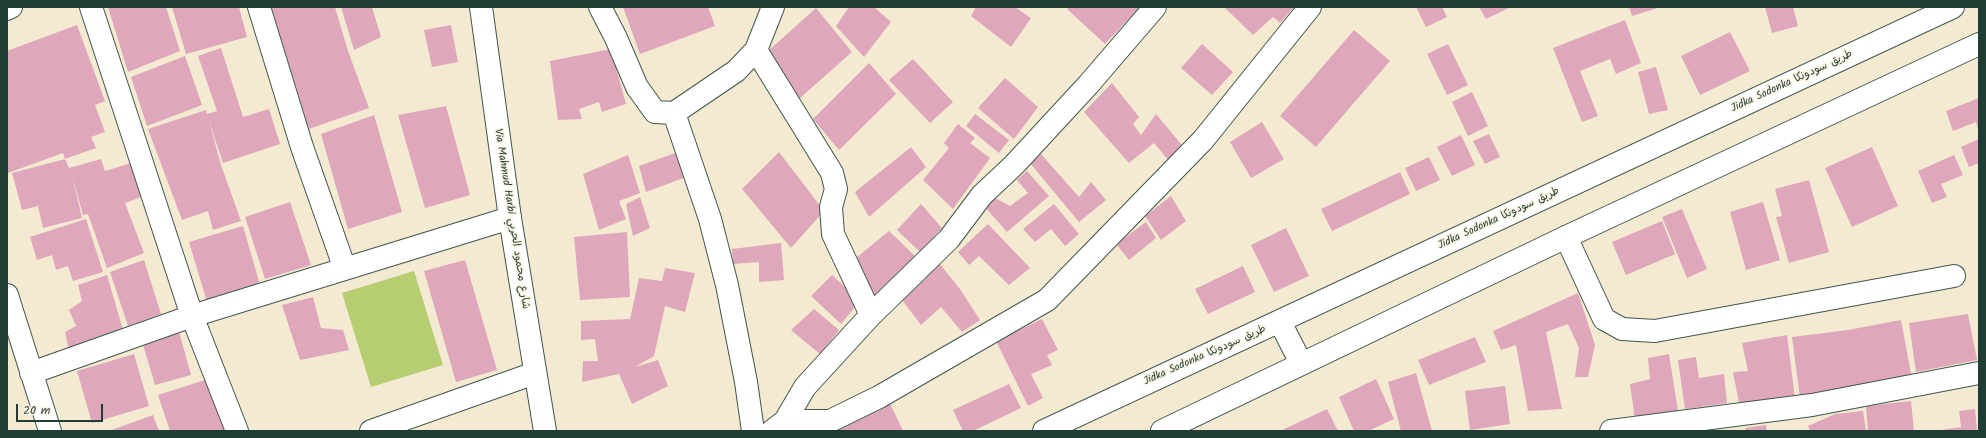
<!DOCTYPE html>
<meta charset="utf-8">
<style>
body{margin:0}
#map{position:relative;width:1986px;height:438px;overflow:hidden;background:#f4ead1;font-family:Kalam,sans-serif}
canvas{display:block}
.frame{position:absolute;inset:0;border:8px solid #1f3d34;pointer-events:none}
.scale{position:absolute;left:16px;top:404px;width:87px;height:18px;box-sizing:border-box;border:2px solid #1f3d34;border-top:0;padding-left:5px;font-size:12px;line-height:14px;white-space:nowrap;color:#1f3d34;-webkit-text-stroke:3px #fcf5e5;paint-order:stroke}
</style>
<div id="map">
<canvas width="1986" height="438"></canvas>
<div class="frame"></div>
<div class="scale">20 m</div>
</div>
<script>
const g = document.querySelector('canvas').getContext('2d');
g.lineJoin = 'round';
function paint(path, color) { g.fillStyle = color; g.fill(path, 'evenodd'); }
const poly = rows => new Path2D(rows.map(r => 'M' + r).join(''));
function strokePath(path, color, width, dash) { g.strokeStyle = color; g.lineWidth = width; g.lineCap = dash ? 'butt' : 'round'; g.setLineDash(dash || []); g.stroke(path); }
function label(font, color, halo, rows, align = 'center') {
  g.font = font + ' Kalam,"Playpen Sans Arabic",sans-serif'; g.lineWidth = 3.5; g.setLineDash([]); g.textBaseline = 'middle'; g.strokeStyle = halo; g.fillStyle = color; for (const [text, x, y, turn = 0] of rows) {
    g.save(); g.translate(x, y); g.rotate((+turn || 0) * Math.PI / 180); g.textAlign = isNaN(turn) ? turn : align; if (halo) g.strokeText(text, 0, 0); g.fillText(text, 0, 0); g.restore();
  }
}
const green = poly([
 [414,271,443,365,371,387,342,293]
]);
const building = poly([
 [108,7,166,7,180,51,128,72],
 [172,7,239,7,247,37,186,54],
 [271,7,335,7,348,51,369,108,309,129],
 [341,7,372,7,381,37,354,50],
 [623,7,708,7,715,26,640,54],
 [849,7,874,7,891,22,864,57,836,26],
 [976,7,1015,7,1031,18,1011,47,971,16],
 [1070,7,1140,7,1105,44,1067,9],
 [1224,7,1294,7,1280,23,1273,17,1253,35],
 [1416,7,1442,7,1447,17,1426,27],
 [1479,7,1511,7,1486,19],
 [1629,7,1661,7,1632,16],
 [1765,7,1793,7,1798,26,1772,33],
 [816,8,852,52,791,106,757,61],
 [1625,20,1641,63,1616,74,1610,59,1580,71,1598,116,1582,122,1553,48],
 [77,25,105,101,95,105,105,132,91,137,96,148,65,159,69,168,101,159,105,171,131,163,141,197,125,203,144,253,107,268,88,214,83,215,72,175,82,218,43,228,38,206,22,210,12,173,65,159,63,153,8,173,7,170,7,51],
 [451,25,458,62,432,67,424,30],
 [1354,30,1390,61,1316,147,1280,116],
 [1730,32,1750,71,1700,95,1681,56],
 [1202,44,1233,72,1212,95,1181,68],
 [1448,44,1468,85,1447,95,1427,54],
 [221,48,243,117,269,109,280,144,223,163,209,121,221,165,241,221,213,230,208,211,182,220,148,129,206,110,207,114,217,111,198,56],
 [611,49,626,104,602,112,599,102,579,109,582,119,558,120,550,61],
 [185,56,202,105,147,126,131,77],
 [913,59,953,102,930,123,889,80],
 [869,63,896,94,839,150,813,119],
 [1656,67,1668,110,1649,114,1638,72],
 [1005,78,1038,107,1014,139,978,108],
 [1112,83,1139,117,1133,124,1141,135,1156,114,1186,150,1170,162,1154,143,1129,163,1084,112],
 [1472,92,1488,126,1468,136,1452,102],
 [1979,98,1979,133,1976,122,1953,131,1946,111],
 [446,106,470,195,425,208,398,115],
 [975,114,1009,140,999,153,966,126],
 [374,115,402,212,348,229,321,134],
 [1262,122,1284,159,1251,178,1230,142],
 [958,124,975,138,970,143,990,158,953,209,923,180,949,148,944,143],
 [1489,134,1500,157,1485,164,1473,141],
 [1461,135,1475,165,1452,176,1437,147],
 [1979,139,1979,163,1969,167,1961,147],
 [911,147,926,167,869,217,855,192],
 [1872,147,1898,206,1852,227,1825,168],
 [678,152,686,177,646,192,639,166],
 [779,152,824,211,791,248,742,189],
 [1041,154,1079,197,1091,182,1106,200,1079,222,1030,163],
 [628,155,640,193,619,201,626,219,599,230,583,174],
 [1954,155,1963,175,1941,184,1947,197,1932,203,1918,171],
 [1429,157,1440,180,1416,191,1405,168],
 [1027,171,1049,196,1007,232,985,207,995,198,1010,206,1028,193,1017,180],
 [1400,172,1410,194,1332,231,1321,209],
 [1809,180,1829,252,1789,263,1776,217,1782,216,1775,189],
 [1171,196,1186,221,1161,240,1145,216],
 [640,197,650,228,633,236,626,204],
 [290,202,311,265,265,279,245,217],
 [1763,202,1780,260,1746,270,1730,212],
 [921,204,942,228,920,252,897,230],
 [1054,204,1079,234,1065,246,1051,229,1035,242,1023,229],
 [1682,209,1707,269,1687,278,1662,217],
 [86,219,103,272,73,281,68,266,56,270,52,255,37,260,30,237],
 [1662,221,1675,254,1626,275,1612,242],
 [1146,222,1156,238,1129,260,1116,244],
 [988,224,1030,268,1009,285,979,256,969,265,958,252],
 [243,226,260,285,207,302,189,242],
 [1286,228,1309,276,1274,292,1251,245],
 [889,231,915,256,874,298,851,262],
 [627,232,630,297,580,300,574,237],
 [781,243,784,280,759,282,759,262,733,264,732,249],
 [144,260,161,314,128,326,110,272],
 [465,260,497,370,456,382,424,271],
 [939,263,960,289,980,320,962,332,941,307,921,325,902,300],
 [1243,266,1255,292,1208,314,1195,289],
 [665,268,695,273,685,312,665,306,654,356,635,367,658,360,668,386,632,404,619,374,582,382,583,361,598,361,595,339,581,340,581,321,630,319,639,278,662,281],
 [107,275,123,330,69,351,65,332,76,326,69,310,82,301,78,285],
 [832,275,860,301,841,324,811,296],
 [1578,293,1595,345,1588,377,1575,377,1579,348,1568,324,1546,332,1562,409,1528,411,1516,345,1501,350,1493,331],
 [313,297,321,328,343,330,349,350,300,360,282,305],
 [814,309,839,330,820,354,791,330],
 [1968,314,1977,360,1916,372,1909,323],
 [1042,319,1058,350,1047,355,1052,365,1031,374,1043,398,1028,406,996,341],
 [1901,320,1912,379,1800,398,1792,337,1848,330],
 [178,328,191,375,155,385,141,338],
 [1787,335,1795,398,1740,408,1733,372,1748,371,1742,343],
 [1475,337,1486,362,1429,385,1418,360],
 [134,354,149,406,92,423,77,371],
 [1669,354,1678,411,1635,419,1630,384,1650,379,1648,358],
 [1696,357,1699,378,1724,374,1727,403,1685,409,1678,360],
 [1416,373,1432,431,1401,431,1388,382],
 [208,379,225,431,170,431,158,395],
 [1376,379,1394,419,1368,431,1354,431,1339,397],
 [1009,384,1021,408,973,431,963,431,953,410],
 [1505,386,1510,424,1470,430,1465,391],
 [888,399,903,431,836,431,833,425],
 [1911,401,1914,431,1868,431,1866,406],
 [1327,409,1338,431,1280,431],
 [1975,409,1977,431,1934,431,1961,427,1959,411],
 [1863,411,1866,431,1810,431,1808,426,1835,414],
 [153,415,159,431,109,431],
 [1766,425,1767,431,1746,431,1745,428]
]);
const street = poly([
 [91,7,192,316,237,431],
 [259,7,302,147,345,269],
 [600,7,616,38,637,87,655,112,674,113,736,71,756,50,773,7],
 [7,9,11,7],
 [756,50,832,173,836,189,831,207,833,234,871,315],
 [674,113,710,219,727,285,746,382,753,431],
 [1566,237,1604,319,1622,329,1655,331,1954,276],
 [7,295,50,431],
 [31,373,192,316,510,218],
 [785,421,805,387,871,315,949,239,982,195,1014,165,1088,85,1155,7],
 [371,431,535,373],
 [772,431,785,421,830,421,879,397,1047,300,1203,140,1310,7],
 [1611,431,1812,405,1979,373]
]);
const secondary = poly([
 [481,7,510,218,545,431],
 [1280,322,1301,363],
 [1044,431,1953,7],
 [1162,431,1566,237,1979,44]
]);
const streetNames = [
 ["Jidka Sodonka طريق سودونكا",1792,82,-25],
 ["Via Mahmud Harbi شارع محمود الحربي",511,219,81],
 ["Jidka Sodonka طريق سودونكا",1499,219,-25],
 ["Jidka Sodonka طريق سودونكا",1205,356,-24]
];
paint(green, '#b6cd72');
paint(building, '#dfa7bc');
strokePath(street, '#3f574c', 24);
strokePath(secondary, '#3f574c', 24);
strokePath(street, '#fff', 22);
strokePath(secondary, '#fff', 22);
label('11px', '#1f3d34', '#fcf5e5', streetNames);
</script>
